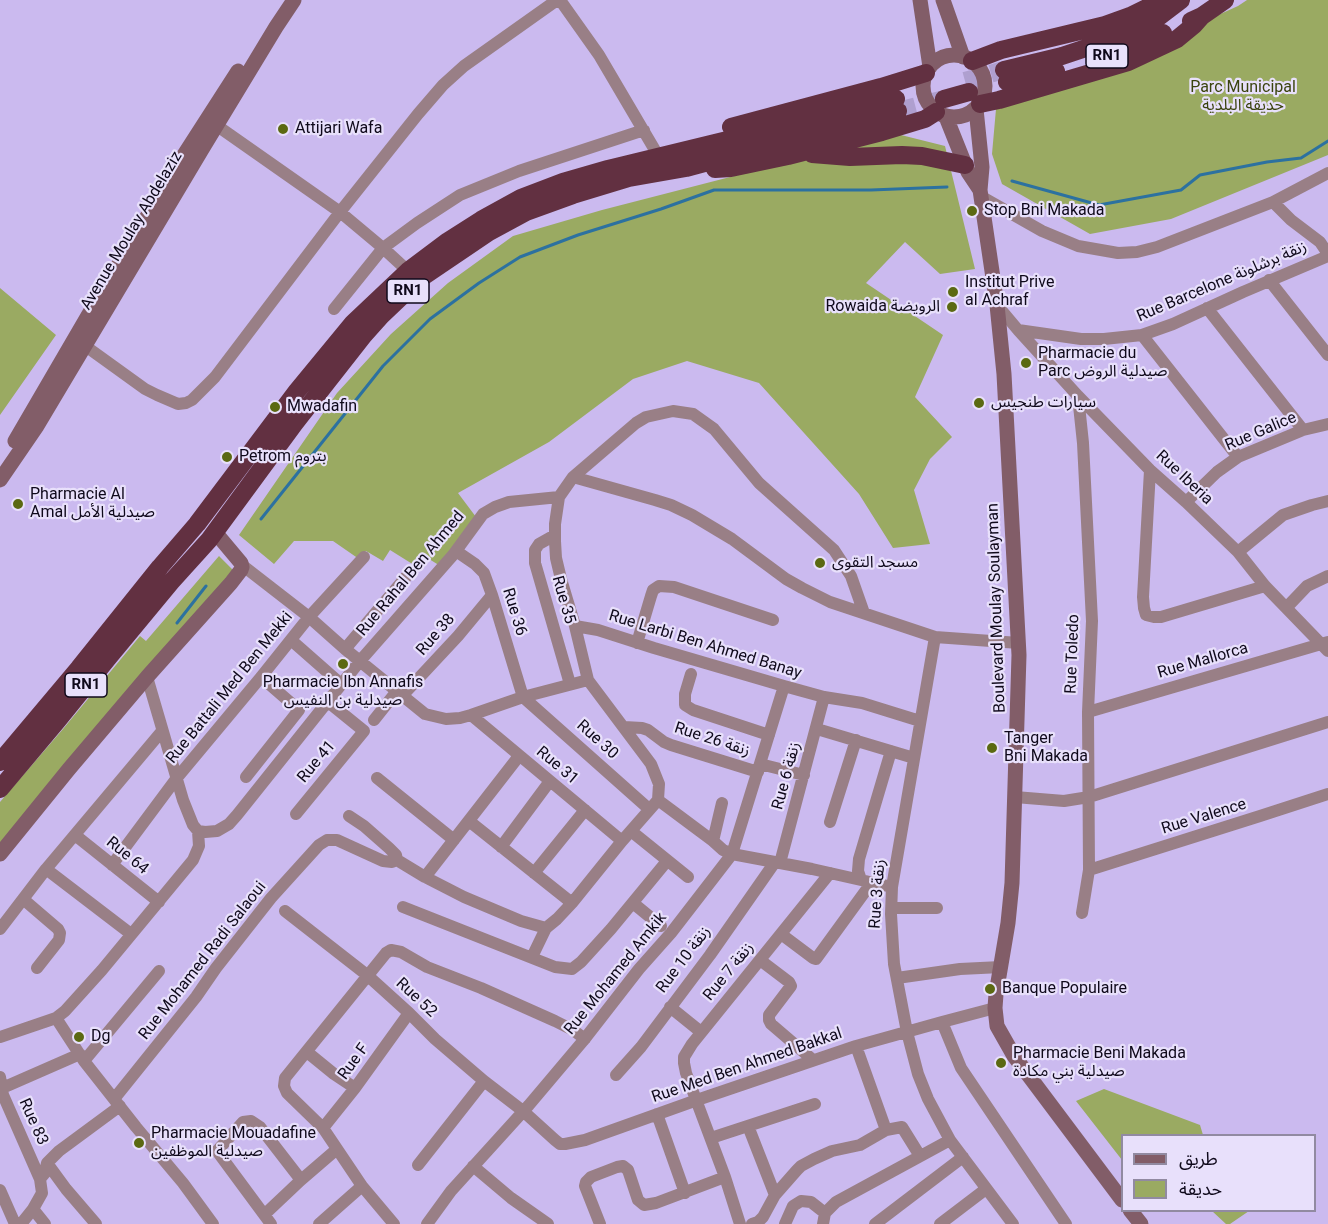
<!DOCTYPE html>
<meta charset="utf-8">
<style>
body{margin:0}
#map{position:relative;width:1328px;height:1224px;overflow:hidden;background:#cbbaef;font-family:Roboto,"Noto Sans Arabic",sans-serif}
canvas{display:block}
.legend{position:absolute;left:1121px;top:1134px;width:195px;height:78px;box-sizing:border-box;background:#e8e0fb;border:2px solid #918aa1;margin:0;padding:8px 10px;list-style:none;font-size:18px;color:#0f091b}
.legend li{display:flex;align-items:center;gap:12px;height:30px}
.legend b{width:30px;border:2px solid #918aa1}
</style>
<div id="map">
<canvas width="1328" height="1224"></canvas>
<ul class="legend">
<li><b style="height:8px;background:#825d68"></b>طريق</li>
<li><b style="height:16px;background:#9aaa62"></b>حديقة</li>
</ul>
</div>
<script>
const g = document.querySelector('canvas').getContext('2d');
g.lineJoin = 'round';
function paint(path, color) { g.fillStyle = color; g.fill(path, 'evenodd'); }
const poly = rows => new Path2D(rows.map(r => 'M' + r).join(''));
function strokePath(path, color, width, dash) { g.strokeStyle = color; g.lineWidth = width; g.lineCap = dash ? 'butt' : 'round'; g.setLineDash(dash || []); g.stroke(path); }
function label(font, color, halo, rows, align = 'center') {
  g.font = font + ' Roboto,"Noto Sans Arabic",sans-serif'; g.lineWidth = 4.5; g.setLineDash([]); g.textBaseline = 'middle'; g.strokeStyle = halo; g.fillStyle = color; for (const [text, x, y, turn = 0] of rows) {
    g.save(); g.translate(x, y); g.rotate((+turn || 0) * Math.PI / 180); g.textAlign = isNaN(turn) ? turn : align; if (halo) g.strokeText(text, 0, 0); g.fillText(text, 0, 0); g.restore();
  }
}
const green = poly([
 [1247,0,1328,0,1328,155,1171,219,1090,234,1002,184,992,154,996,109,1141,50,1238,6],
 [897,134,945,146,975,269,940,274,905,242,866,283,943,335,915,397,952,437,930,459,914,490,930,544,893,548,859,494,759,383,687,361,633,379,549,442,458,493,479,521,442,567,429,559,422,570,390,550,383,561,366,551,359,559,333,541,294,541,274,564,239,535,337,393,391,334,448,283,513,236,602,210],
 [0,288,56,335,0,415],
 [219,556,233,570,0,844,0,802,63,729,140,636,146,641],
 [1104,1089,1200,1125,1203,1135,1122,1136,1122,1160,1076,1101],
 [1212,1211,1249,1211,1230,1224,1226,1224]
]);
const stream = poly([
 [1012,181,1099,205,1181,190,1200,175,1267,162,1301,158,1328,141],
 [261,519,383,366,430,319,479,283,520,257,578,235,661,209,714,190,871,190,947,187],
 [177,623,206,586]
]);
const highwayTunnel = poly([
 [965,81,1004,70],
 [898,111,944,99]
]);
const street = poly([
 [560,0,599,55,659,157],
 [210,122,216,125,340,212,383,248,408,271],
 [982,197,1042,231,1078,246,1118,253,1137,252,1157,247,1273,202,1328,173],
 [1273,202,1291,220,1320,242,1328,254],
 [1269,280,1328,355],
 [997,305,1018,330,1081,339,1104,339,1142,335,1173,324,1243,292,1328,256],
 [1207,308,1303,430],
 [334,309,383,248,417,223,460,195,519,171,644,130],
 [1018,330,1078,396,1150,470,1186,502,1238,552,1265,586,1328,651],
 [1142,335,1238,457],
 [84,345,145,389,157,395,178,404,186,403,192,400,215,377,340,212,418,114,443,85,464,66,557,0],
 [1078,396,1083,443,1092,621,1088,712,1089,870,1082,913],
 [1150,470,1143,597,1144,608,1146,615,1154,617,1161,617,1265,586],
 [573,477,655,500,671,505,692,515,732,539,786,579,802,588,830,602,935,637,1019,643],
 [1186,502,1217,472,1238,457,1303,430,1328,424],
 [555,535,539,544,535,550,535,563,570,684],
 [456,551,475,564,484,573,492,595,523,697,649,809],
 [1238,552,1283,515,1312,505,1328,501],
 [242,565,309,617,345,649,425,714,446,719,460,718,471,715,523,697,588,680],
 [1287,607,1307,586,1328,576],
 [575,626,598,630,654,648,784,686,824,697,862,703,920,721],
 [935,637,892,887,891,914,894,964,907,1032,918,1074,928,1099,950,1140,1013,1224],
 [291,640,341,684],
 [637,643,651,596,653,590,659,586,674,587,773,620],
 [345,649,406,577],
 [691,674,685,694,685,705,693,710,769,735],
 [147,677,183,800,193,825,198,831],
 [403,695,458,636,492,595],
 [1088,712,1328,642],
 [471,715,622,841],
 [374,720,397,691],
 [624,727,642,728,648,730,664,742,671,745,758,772],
 [817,729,914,758],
 [760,764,804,775],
 [246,777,299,710,261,677],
 [377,778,454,840],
 [1015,797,1064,801,1089,797,1328,722],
 [658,800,659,784,651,764,588,680,575,626,561,579,556,558,555,541,555,524,559,497,573,477,636,423,646,417,673,411,693,414,714,429,759,483,834,550,851,576,864,613],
 [658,800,713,841,723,850,732,854,812,869,892,887],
 [296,814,364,731,327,701],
 [349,816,364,826,389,848,396,855,397,860],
 [469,821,572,903],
 [830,822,856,740],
 [631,831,688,877],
 [75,835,159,902],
 [713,841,722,803],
 [501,847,550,781],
 [780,863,824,697],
 [112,865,176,779,261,677,309,617,364,557],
 [46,869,131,934],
 [1089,870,1260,816,1328,794],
 [534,873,585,810],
 [425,877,519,756],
 [861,880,858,871,859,859,891,751],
 [23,899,58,929,60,933,59,940,37,968],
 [633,903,661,926],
 [403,907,555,967,572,969,581,962,611,929,667,861],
 [892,908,937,908],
 [285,911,367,975,409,1013,435,1039,484,1081,523,1111,555,1140,560,1144,565,1144,585,1140,697,1100,856,1046,942,1022,995,1008],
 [0,929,46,869,162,731],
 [781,934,813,958,816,959,872,882],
 [532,957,546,928],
 [760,960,789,982,791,986,769,1015,769,1020,771,1024,813,1060],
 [897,978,960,969,1001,967],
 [670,1007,701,1032],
 [56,1018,84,1061,136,1127,183,1183,213,1224],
 [942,1022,961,1068,1066,1224],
 [0,1037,56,1018,65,1011,102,970,193,860,199,846,198,831,205,832,217,831,229,824,237,815,360,661,453,555,483,514,495,507,509,502,559,497],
 [856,1046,886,1130],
 [307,1052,334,1074,355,1088],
 [84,1061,159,971],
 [616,1075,641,1047,710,955,775,862],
 [0,1077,3,1095,40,1179],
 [0,1089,80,1054],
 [114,1099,196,997,216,968,271,898,319,845,327,840,337,840,383,861,392,862,397,860,425,877,464,897,521,921,546,928,557,919,572,903,622,841,658,800],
 [657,1114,685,1193],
 [748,1126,775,1195],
 [323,1128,355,1088,409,1013],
 [711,1138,815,1104],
 [47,1163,66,1189,96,1224],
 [418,1165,484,1081],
 [473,1166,511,1198,548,1224],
 [0,1190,15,1224],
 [33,1209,45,1224],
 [265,1214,301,1180,337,1149],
 [21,1224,33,1209,42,1193,40,1179,45,1173,47,1163,59,1151,120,1106],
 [271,1224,217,1151,243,1122,251,1121,260,1127,301,1180],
 [319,1224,362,1186],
 [394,1224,362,1186,323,1128,287,1093,284,1086,285,1078,386,953,391,950,401,952,427,967,481,988,555,1021,573,1030,585,1039],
 [427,1224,451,1191,529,1105,583,1041,639,969,671,933,732,854,784,686],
 [600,1224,585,1186,586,1182,591,1177,617,1167,623,1166,628,1170,638,1200,644,1205,656,1203,725,1177],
 [740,1224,725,1177,686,1073,684,1063,684,1057,692,1044,830,873],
 [752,1224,758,1222,763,1217,775,1195,797,1170,801,1166,814,1159,832,1151,860,1145,886,1130,902,1127,920,1156],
 [785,1224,793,1206,801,1201,811,1202,825,1213],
 [823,1224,825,1213,836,1202,950,1140],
 [875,1224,963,1157],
 [940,1224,986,1189]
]);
const secondary = poly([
 [920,0,930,67],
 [943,0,963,57],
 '923 86a31 31 0 1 1 62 0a31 31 0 1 1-62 0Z',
 [976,109,982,167,980,190,997,305,1004,374,1019,655,1012,883,1008,923,996,994,995,1008,997,1026,1014,1056,1122,1200],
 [946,117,968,172,980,190],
 [15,441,89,314,182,158,238,71],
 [0,480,37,426,201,151,276,27,294,0],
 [0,854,69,769,147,677,231,583,241,570,242,567,241,563,215,532],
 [1130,1210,1141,1224]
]);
const highway = poly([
 [1191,21,1202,16,1225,0],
 [1097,60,1163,33],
 [972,61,1001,50,1105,25,1130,16,1163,0],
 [1004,70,1062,56,1131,33,1156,19,1181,0],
 [1007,82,1056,71],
 [944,99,969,92],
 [980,104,999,100,1128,62,1177,39,1194,25,1202,16],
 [731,127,881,87,926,73],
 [812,154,850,157,902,155,922,156,965,165],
 [715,169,731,168,788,156,882,132,925,119,936,112],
 [0,762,79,668,160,567,197,524,297,391,353,323,408,271,448,241,481,220,521,198,563,182,608,169,896,99],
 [0,789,58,720,108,658,171,582,209,540,295,423,364,335,381,316,421,278,489,232,526,212,573,195,629,178,686,168,898,111]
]);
const markers = [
 [283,129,6,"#5b6912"],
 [972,211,6,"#5b6912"],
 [953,292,6,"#5b6912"],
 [952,307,6,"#5b6912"],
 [1026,363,6,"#5b6912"],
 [979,403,6,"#5b6912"],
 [275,407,6,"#5b6912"],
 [227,457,6,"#5b6912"],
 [18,504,6,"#5b6912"],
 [820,563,6,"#5b6912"],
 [343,664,6,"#5b6912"],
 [992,748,6,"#5b6912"],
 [990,989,6,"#5b6912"],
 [79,1037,6,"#5b6912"],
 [1001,1063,6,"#5b6912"],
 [139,1143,6,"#5b6912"]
];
const shields = [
 [1107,56,42],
 [408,291,42],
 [86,685,42]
];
const shieldNames = [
 ["RN1",1107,56],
 ["RN1",408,291],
 ["RN1",86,685]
];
const parkNames = [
 ["Parc Municipal",1243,88],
 ["حديقة البلدية",1243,106]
];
const poiNames = [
 ["Attijari Wafa",295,129],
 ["Stop Bni Makada",984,211],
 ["Institut Prive",965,283],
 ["al Achraf",965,301],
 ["Rowaida الرويضة",940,307,"right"],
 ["Pharmacie du",1038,354],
 ["Parc صيدلية الروض",1038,372],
 ["سيارات طنجيس",991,403],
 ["Mwadafin",287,407],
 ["Petrom بتروم",239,457],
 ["Pharmacie Al",30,495],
 ["Amal صيدلية الأمل",30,513],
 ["مسجد التقوى",832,563],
 ["Pharmacie Ibn Annafis",343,683,"center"],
 ["صيدلية بن النفيس",343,701,"center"],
 ["Tanger",1004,739],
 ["Bni Makada",1004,757],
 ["Banque Populaire",1002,989],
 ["Dg",91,1037],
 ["Pharmacie Beni Makada",1013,1054],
 ["صيدلية بني مكادة",1013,1072],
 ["Pharmacie Mouadafine",151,1134],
 ["صيدلية الموظفين",151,1152]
];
const streetNames = [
 ["Avenue Moulay Abdelaziz",132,231,-59],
 ["Rue Barcelone زنقة برشلونة",1222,282,-23],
 ["Rue Galice",1261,432,-23],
 ["Rue Iberia",1184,478,43],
 ["Rue Rahal Ben Ahmed",411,574,-50],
 ["Rue 35",563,600,74],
 ["Boulevard Moulay Soulayman",997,608,-92],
 ["Rue 36",514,612,73],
 ["Rue 38",436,635,-49],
 ["Rue Larbi Ben Ahmed Banay",705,645,17],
 ["Rue Toledo",1073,654,-88],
 ["Rue Mallorca",1203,661,-16],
 ["Rue Battali Med Ben Mekki",230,688,-51],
 ["Rue 30",597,740,42],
 ["Rue 26 زنقة",712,740,18],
 ["Rue 41",317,762,-50],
 ["Rue 31",557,766,40],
 ["Rue 6 زنقة",787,776,-75],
 ["Rue Valence",1204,817,-17],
 ["Rue 64",127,856,39],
 ["Rue 3 زنقة",878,894,-86],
 ["Rue 10 زنقة",684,960,-53],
 ["Rue Mohamed Radi Salaoui",203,961,-52],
 ["Rue 7 زنقة",729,972,-51],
 ["Rue Mohamed Amkik",616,974,-51],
 ["Rue 52",416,998,43],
 ["Rue F",354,1062,-54],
 ["Rue Med Ben Ahmed Bakkal",747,1066,-19],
 ["Rue 83",33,1122,66]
];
paint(green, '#9aaa62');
strokePath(stream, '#2c71a0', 3);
strokePath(highwayTunnel, '#af9fcf', 18, [18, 9]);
strokePath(street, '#997f86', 12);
strokePath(secondary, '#825d68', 15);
strokePath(highway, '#623041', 18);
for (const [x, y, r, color] of markers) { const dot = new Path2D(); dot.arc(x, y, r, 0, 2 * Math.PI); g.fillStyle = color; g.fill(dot); strokePath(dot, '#e8e0fb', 2); }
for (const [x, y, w] of shields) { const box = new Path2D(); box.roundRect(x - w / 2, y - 12, w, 24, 4.5); g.fillStyle = '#e8e0fb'; g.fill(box); strokePath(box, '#0f091b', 1.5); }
label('bold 15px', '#0f091b', null, shieldNames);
label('16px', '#3a430e', '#e8e0fb', parkNames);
label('16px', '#0f091b', '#e8e0fb', poiNames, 'left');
label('16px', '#0f091b', '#e8e0fb', streetNames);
</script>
